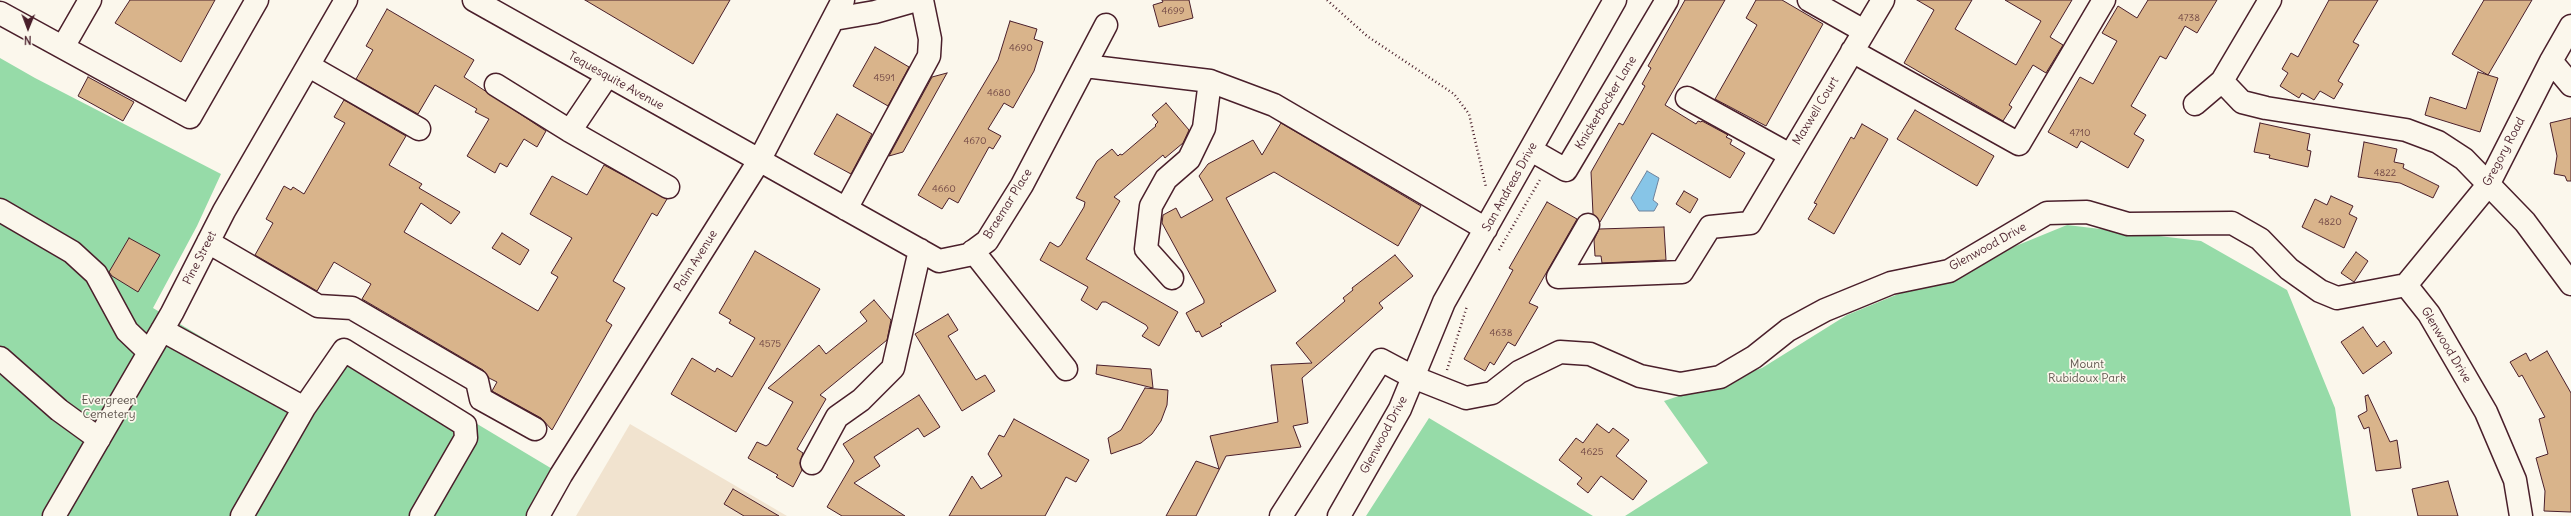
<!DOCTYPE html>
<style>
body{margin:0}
#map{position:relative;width:2571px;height:516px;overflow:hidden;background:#fbf7ec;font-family:Delius,sans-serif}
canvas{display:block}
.north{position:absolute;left:8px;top:8px;width:40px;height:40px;-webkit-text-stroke:3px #fbf7ec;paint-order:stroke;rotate:181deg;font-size:11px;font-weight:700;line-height:16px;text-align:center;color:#4a1f2b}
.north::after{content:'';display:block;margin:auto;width:14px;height:18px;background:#4a1f2b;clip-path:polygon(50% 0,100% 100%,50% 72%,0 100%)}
</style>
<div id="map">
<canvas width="2571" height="516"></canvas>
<div class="north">N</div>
</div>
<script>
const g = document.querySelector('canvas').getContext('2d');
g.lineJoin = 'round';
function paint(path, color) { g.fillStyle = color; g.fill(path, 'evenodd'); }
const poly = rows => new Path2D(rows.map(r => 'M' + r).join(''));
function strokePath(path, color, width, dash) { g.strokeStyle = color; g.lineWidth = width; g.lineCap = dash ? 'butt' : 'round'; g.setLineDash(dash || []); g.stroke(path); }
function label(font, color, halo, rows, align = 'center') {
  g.font = font + ' Delius,sans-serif'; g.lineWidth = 3.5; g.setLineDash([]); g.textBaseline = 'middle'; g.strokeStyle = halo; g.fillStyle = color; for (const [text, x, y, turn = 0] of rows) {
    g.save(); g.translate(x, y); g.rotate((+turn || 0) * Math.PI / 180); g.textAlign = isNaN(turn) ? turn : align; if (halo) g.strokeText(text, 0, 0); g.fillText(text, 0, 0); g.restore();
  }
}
const built = poly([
 [630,424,787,516,576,516]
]);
const green = poly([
 [0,58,35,78,221,174,197,226,153,308,301,396,342,343,554,470,528,516,0,516],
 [2067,225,2201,241,2287,290,2335,408,2351,516,1625,516,1708,463,1664,401,1762,368,1847,315],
 [1429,418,1593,516,1366,516]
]);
const water = poly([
 [1647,171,1659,178,1653,200,1658,204,1654,211,1639,211,1631,198,1647,171]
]);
const building = poly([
 [130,0,215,0,181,62,115,23,130,0],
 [585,0,730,0,693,64,585,0],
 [1162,0,1189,0,1193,18,1159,27,1153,5,1163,2,1162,0],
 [1685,0,1725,0,1665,105,1696,124,1698,121,1701,122,1702,121,1728,135,1726,137,1732,140,1730,144,1745,153,1730,178,1652,133,1600,222,1593,214,1591,172,1619,123,1623,125,1645,86,1642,84,1651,68,1648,66,1685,0],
 [1756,0,1782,0,1823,24,1766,126,1715,99,1757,25,1746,18,1756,0],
 [1917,0,1972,0,1955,29,2016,65,2041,21,2005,0,2072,0,2050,37,2063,45,2046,73,2033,65,2009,105,2012,107,2003,121,1904,63,1934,10,1917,0],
 [2148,0,2217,0,2197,33,2185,26,2166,59,2160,56,2131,106,2146,115,2134,134,2144,140,2128,168,2081,141,2077,148,2048,132,2080,77,2093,84,2117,41,2102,33,2118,6,2137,18,2148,0],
 [2329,0,2378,0,2353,42,2359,45,2338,81,2343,84,2334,99,2320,91,2314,100,2302,93,2299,98,2280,86,2288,73,2282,69,2291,53,2298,57,2329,0],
 [2484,0,2532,0,2488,75,2452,54,2484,0],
 [387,9,474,60,464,77,546,131,537,147,524,139,507,167,500,163,495,173,467,156,489,119,475,112,477,109,435,85,418,114,356,79,373,50,366,46,387,9],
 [1010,21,1037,29,1034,39,1043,42,1034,71,1013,108,1004,103,988,129,1001,136,993,149,989,147,958,203,949,198,942,209,918,195,998,60,1010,21],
 [875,47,909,67,888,106,853,86,875,47],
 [2478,72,2498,78,2480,132,2425,115,2430,97,2466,109,2478,72],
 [947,73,903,152,889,156,932,77,947,73],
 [88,77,134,102,123,121,78,96,88,77],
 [344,100,406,136,389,165,422,184,419,188,460,212,451,224,421,203,404,232,538,311,558,277,551,273,572,238,530,214,552,176,587,195,604,165,667,199,657,216,652,213,613,281,625,288,606,321,612,325,552,430,541,418,492,391,497,382,489,378,483,370,362,299,371,284,334,262,317,291,255,255,273,223,266,219,284,186,291,190,293,187,304,194,345,123,334,117,344,100],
 [1166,103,1189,130,1183,143,1165,158,1163,155,1114,197,1120,201,1086,259,1178,312,1159,346,1142,336,1148,328,1146,325,1106,302,1102,302,1097,310,1081,300,1088,287,1040,260,1050,242,1058,247,1061,245,1084,207,1085,202,1076,198,1097,161,1112,149,1118,156,1120,154,1122,155,1156,126,1155,125,1158,122,1152,115,1166,103],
 [1915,110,1994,156,1977,186,1897,139,1915,110],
 [837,114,872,134,851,174,814,154,837,114],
 [2571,118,2571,181,2567,181,2565,176,2554,174,2557,156,2550,123,2571,118],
 [1281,123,1421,206,1398,246,1274,172,1226,198,1276,291,1220,324,1222,326,1202,337,1199,331,1196,332,1186,313,1204,303,1204,300,1162,223,1163,215,1176,208,1181,218,1213,200,1199,176,1208,164,1253,140,1262,155,1281,123],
 [2260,123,2310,134,2307,150,2311,151,2308,167,2269,158,2270,155,2254,152,2260,123],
 [1862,124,1888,139,1834,234,1808,219,1817,204,1814,203,1851,137,1854,139,1862,124],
 [2364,142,2397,149,2394,162,2404,164,2403,168,2439,186,2433,198,2400,183,2358,177,2364,142],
 [1684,191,1698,199,1690,213,1676,204,1684,191],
 [2331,196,2353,206,2349,214,2357,218,2344,248,2302,227,2315,199,2327,205,2331,196],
 [1547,202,1577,219,1529,303,1538,307,1515,346,1508,342,1494,365,1490,362,1485,371,1464,359,1513,270,1509,268,1547,202],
 [1664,227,1666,260,1602,263,1601,256,1595,256,1594,240,1599,229,1664,227],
 [502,233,529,250,520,265,492,248,502,233],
 [129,238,160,255,138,292,112,276,109,272,129,238],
 [755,251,820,289,736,432,671,394,692,358,715,372,717,368,732,377,755,338,729,323,731,320,719,313,755,251],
 [2356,252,2368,261,2354,282,2341,273,2356,252],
 [1395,255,1413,276,1379,303,1383,308,1302,378,1308,423,1293,426,1301,447,1226,456,1196,516,1166,516,1196,461,1219,469,1210,436,1278,422,1271,365,1312,363,1296,343,1345,301,1343,298,1353,290,1352,288,1395,255],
 [874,300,891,320,887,340,820,395,826,399,797,449,803,453,800,463,802,470,793,487,776,477,778,475,748,458,757,442,766,446,769,444,793,402,768,388,819,345,826,354,867,321,860,312,874,300],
 [948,314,958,330,948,336,976,380,985,375,995,391,962,411,915,334,948,314],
 [2363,327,2377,347,2384,341,2392,353,2363,374,2341,342,2363,327],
 [2547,351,2571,393,2571,512,2544,511,2545,491,2536,458,2548,454,2539,419,2545,417,2522,375,2519,377,2510,362,2526,353,2530,361,2547,351],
 [1097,365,1151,369,1153,388,1096,374,1097,365],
 [1145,388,1168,390,1167,405,1161,421,1152,434,1141,443,1111,454,1108,438,1121,430,1145,388],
 [919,395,940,427,924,437,918,428,874,457,880,466,854,483,905,516,842,516,827,507,854,461,843,444,919,395],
 [2368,395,2390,442,2397,440,2401,468,2376,471,2369,427,2364,429,2358,416,2367,411,2365,396,2368,395],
 [1014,419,1089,460,1076,482,1066,477,1045,516,949,516,972,476,981,489,1002,476,988,454,999,435,1004,437,1014,419],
 [1597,424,1609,433,1613,428,1629,440,1616,456,1647,481,1633,500,1601,476,1588,493,1577,484,1582,478,1559,460,1576,438,1583,443,1597,424],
 [2448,481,2458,516,2418,516,2412,489,2448,481],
 [733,489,779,516,744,516,724,504,733,489]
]);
const path = poly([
 [1327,0,1367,36,1454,94,1469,114,1486,187],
 [1499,250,1541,178],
 [1447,370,1467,306]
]);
const minor = poly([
 [474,0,939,261,968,255,987,241,1022,185,1106,25],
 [1809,0,1864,31],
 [0,13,190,117,257,0],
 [834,19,875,12,917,0],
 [63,47,90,0],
 [1852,51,2019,144,2104,0],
 [2551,61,2571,85],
 [309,66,419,129],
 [1085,66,1210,81,1274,105,1486,229],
 [607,76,570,131,668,187],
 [2222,81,2242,102,2266,108,2406,130,2438,142,2464,159,2525,222,2571,284],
 [496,85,570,131],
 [1687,98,1790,155],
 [2195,104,2222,81,2270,0],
 [1531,150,1566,170,1667,0],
 [846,209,929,56,930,39,922,0],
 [0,210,72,252,96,274,127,331,149,352],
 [1588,225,1558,277,1682,272,1710,227,1750,223,1883,0],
 [208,242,318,306,352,308,477,381,481,399,535,429],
 [973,251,1066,369],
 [1172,278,1146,249,1151,206,1166,179,1189,159,1204,128,1210,81],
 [2406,285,2488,185,2551,61,2571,26],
 [162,330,304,408,242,516],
 [0,358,59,410,99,439],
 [304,408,344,350,465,425,466,438,421,516],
 [812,463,837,417,861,400,893,368,920,250],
 [54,516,172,313,224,211,346,0],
 [538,516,561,475,759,161,843,0],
 [1281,516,1381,360,1413,377,1466,398,1492,393,1519,372,1560,352,1590,354,1640,376,1680,384,1720,377,1754,357,1788,330,1825,310,1891,283,1949,271,2047,213,2087,212,2128,224,2232,223,2260,239,2289,269,2320,291,2337,298,2406,285,2429,314,2486,412,2515,480,2521,516],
 [1339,516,1400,409,1444,302,1615,0]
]);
const numberNames = [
 ["4699",1173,11],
 ["4738",2189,18],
 ["4690",1021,48],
 ["4591",884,78],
 ["4680",999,93],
 ["4710",2080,133],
 ["4670",975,141],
 ["4822",2385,173],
 ["4660",944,189],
 ["4820",2330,222],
 ["4638",1501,333],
 ["4575",770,344],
 ["4625",1592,452]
];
const streetNames = [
 ["Tequesquite Avenue",616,81,29],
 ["Knickerbocker Lane",1606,103,-59],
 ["Maxwell Court",1816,111,-59],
 ["Gregory Road",2504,152,-62],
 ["San Andreas Drive",1510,187,-61],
 ["Braemar Place",1008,204,-58],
 ["Glenwood Drive",1988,247,-29],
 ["Pine Street",200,258,-63],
 ["Palm Avenue",696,261,-58],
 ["Glenwood Drive",2446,345,59],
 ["Glenwood Drive",1384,435,-62]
];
const parkNames = [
 ["Mount",2087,365],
 ["Rubidoux Park",2087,379],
 ["Evergreen",109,401],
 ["Cemetery",109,415]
];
paint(built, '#f1e3cf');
paint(green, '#96dba8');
paint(water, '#87c5e7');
strokePath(water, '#6f839c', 1);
paint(building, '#d9b48b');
strokePath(building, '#4a1f2b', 1);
strokePath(minor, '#4a1f2b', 25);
strokePath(path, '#4a1f2b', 2.5, [1, 3]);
strokePath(minor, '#fbf7ec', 22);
label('10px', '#6e4443', null, numberNames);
label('12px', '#4a1f2b', '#fbf7ec', streetNames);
label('12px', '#615750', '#fbf7ec', parkNames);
</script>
